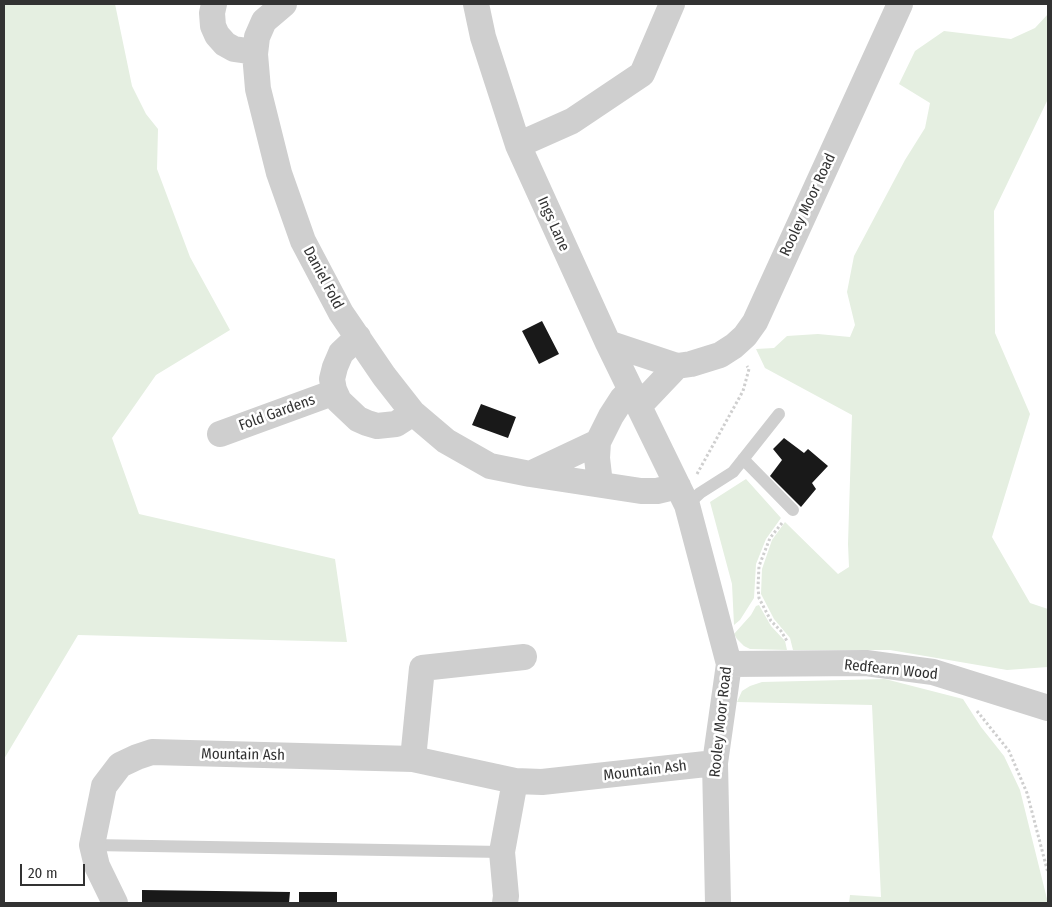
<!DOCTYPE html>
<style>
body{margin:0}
#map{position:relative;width:1052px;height:907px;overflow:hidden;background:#fff;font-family:"Fira Sans Condensed",sans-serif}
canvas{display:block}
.frame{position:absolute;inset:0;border:5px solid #323232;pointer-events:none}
.scale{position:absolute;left:20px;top:864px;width:65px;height:22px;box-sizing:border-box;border:2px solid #323232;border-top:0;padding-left:6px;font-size:15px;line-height:18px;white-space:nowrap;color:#323232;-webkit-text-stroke:4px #fff;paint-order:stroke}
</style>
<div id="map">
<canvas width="1052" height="907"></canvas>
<div class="frame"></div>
<div class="scale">20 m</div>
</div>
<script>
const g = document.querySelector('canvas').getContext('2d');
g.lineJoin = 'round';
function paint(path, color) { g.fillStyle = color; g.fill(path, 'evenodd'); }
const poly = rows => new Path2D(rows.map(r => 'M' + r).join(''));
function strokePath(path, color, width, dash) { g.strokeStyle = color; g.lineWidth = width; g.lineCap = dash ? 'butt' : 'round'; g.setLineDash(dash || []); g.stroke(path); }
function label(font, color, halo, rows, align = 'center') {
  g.font = font + ' "Fira Sans Condensed",sans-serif'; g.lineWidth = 5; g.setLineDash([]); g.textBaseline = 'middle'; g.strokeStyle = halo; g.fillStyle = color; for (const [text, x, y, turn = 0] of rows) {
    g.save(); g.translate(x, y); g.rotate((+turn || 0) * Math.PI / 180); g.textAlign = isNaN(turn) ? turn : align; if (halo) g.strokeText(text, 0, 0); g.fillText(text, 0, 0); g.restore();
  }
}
const green = poly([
 [4,4,115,4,132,86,146,114,158,129,157,169,190,257,230,330,156,375,112,438,139,514,335,559,347,642,78,635,4,759],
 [1048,14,1048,99,994,211,995,333,1030,414,992,537,1030,603,1048,609,1048,667,1007,670,890,650,793,650,790,638,774,619,761,594,762,569,772,540,785,522,838,574,849,567,848,544,852,415,765,368,756,349,774,348,787,336,818,334,850,337,855,325,847,292,854,256,905,160,925,128,930,103,899,84,915,51,944,31,1011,39,1035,28],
 [746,479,781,518,766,539,756,564,754,598,740,620,734,625,732,584,710,502],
 [759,605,771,626,785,641,787,650,750,649,744,646,737,639,734,634,751,615,756,606],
 [885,679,963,699,981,727,1004,756,1020,790,1048,903,849,903,850,895,881,897,872,705,737,702,742,691,750,686,762,682]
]);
const building = poly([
 [542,321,559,354,539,364,522,331],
 [481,404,516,417,508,438,472,425],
 [784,438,804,453,808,449,828,466,812,483,816,489,801,507,770,476,782,460,773,449],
 [142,890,290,892,289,903,142,903],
 [299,892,337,892,337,903,299,903]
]);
const path = poly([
 [697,474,743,391,749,369,747,366],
 [782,523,770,538,759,566,758,588,759,598,771,621,781,631,787,641],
 [977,711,1009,751,1027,793,1048,873]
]);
const lane = poly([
 [743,459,793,510],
 [687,505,700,493,733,472,779,414],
 [92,845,502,852]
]);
const street = poly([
 [214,4,212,13,213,26,217,35,225,44,234,49,255,52],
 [284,4,264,21,257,37,255,54,258,89,279,173,303,241,341,313,384,376,413,413,446,441,490,466,530,474,641,491,657,491,678,486],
 [476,4,483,37,518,145,608,343,687,505,729,664,715,763,718,903],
 [518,145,572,121,642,74,672,4],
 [358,337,341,353,335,367,332,379,334,390,339,401,358,419,367,423,377,426,396,424,413,413],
 [608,343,677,366,691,364,720,355,734,346,745,336,755,322,900,4],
 [639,406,677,366],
 [220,434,335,392],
 [530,474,598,442],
 [600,484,597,458,598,442,611,416,622,399,631,390],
 [729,664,866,663,933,672,1048,708],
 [413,759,422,668,524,657],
 [115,903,97,866,92,845,104,786,120,765,137,757,152,752,413,759,515,781,542,782,715,763],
 [505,903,506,896,502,852,515,781]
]);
const streetNames = [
 ["Rooley Moor Road",808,205,-65],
 ["Ings Lane",553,224,66],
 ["Daniel Fold",323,278,62],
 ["Fold Gardens",277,413,-20],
 ["Redfearn Wood",891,670,6],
 ["Rooley Moor Road",721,722,-84],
 ["Mountain Ash",243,755,1],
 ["Mountain Ash",645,771,-7]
];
paint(green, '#e5efe1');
paint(building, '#191919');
strokePath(path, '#cfcfcf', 3, [2.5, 2.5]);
strokePath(lane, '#cfcfcf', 12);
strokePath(street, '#cfcfcf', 26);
label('15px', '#323232', '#fff', streetNames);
</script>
